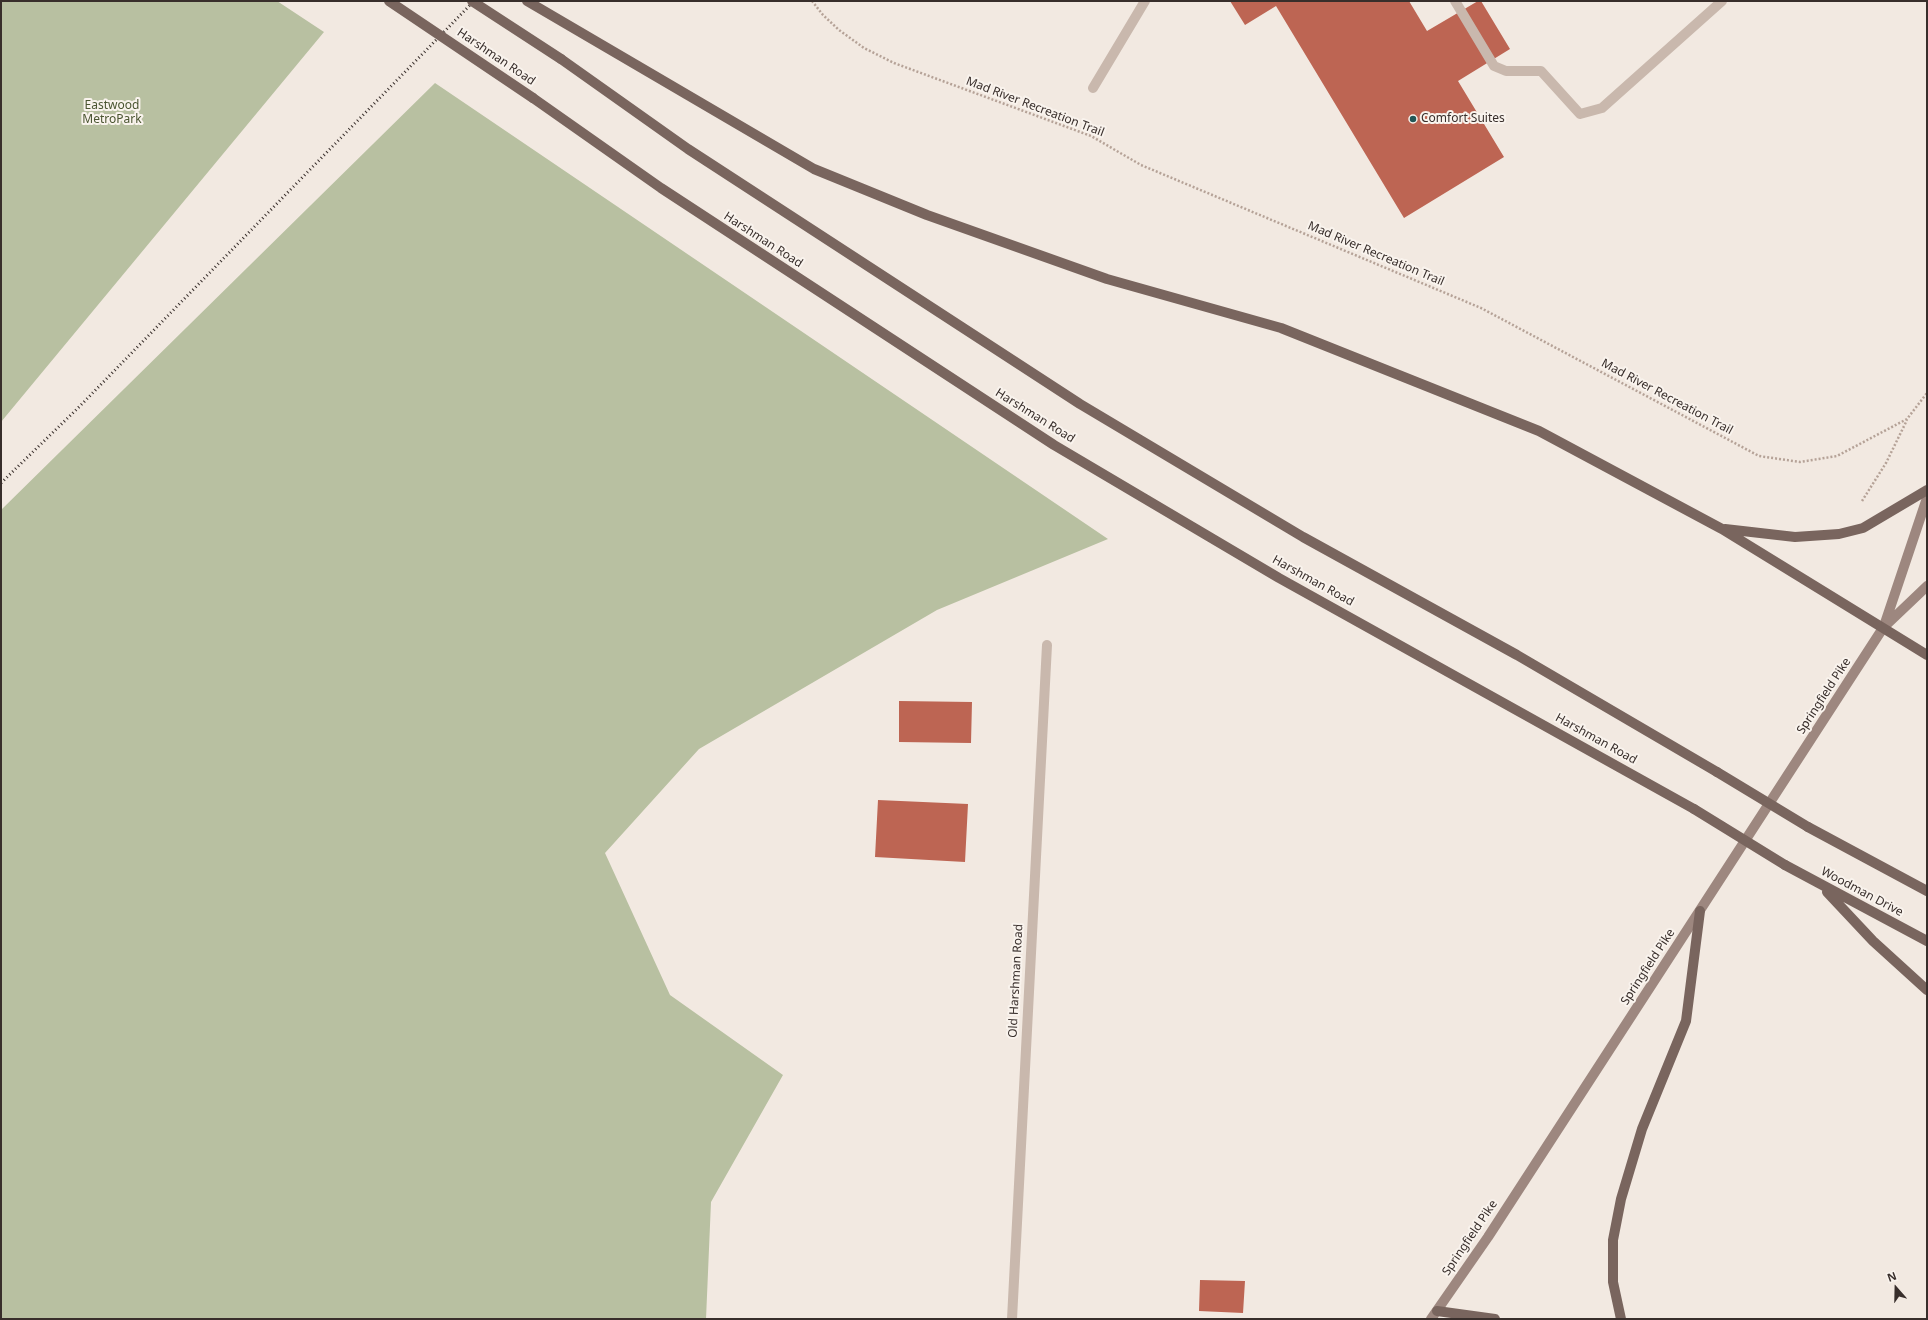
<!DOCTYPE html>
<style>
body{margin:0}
#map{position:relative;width:1928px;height:1320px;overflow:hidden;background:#f2e9e1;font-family:"Noto Sans",sans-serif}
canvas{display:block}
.frame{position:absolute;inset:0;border:2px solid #382e2b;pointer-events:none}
.north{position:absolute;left:1876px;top:1268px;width:40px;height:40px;-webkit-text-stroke:3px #f9f3ed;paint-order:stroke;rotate:340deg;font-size:11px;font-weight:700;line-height:16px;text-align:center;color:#382e2b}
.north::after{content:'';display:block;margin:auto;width:14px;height:18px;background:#382e2b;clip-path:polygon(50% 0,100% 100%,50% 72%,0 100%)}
</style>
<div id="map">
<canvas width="1928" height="1320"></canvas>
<div class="frame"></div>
<div class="north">N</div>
</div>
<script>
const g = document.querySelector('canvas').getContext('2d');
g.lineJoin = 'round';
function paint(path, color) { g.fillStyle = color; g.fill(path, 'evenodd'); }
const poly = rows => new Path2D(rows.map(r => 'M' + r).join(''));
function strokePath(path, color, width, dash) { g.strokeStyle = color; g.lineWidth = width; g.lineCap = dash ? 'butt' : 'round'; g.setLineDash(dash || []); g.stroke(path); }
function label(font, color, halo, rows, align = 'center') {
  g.font = font + ' "Noto Sans",sans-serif'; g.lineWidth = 4; g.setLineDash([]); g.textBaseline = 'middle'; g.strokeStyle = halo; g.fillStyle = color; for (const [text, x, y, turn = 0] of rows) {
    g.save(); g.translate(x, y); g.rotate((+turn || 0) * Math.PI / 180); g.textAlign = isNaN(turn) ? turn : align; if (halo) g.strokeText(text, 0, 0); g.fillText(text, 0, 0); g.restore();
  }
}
const green = poly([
 [1,1,277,1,324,32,1,422],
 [435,83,1108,539,937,610,699,749,605,853,670,995,783,1075,711,1202,706,1319,1,1319,1,510]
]);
const building = poly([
 [1230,1,1409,1,1427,31,1478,1,1481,1,1510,49,1458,81,1504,157,1404,218,1276,6,1245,25],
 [899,701,972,702,971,743,899,742],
 [878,800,968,804,965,862,875,857],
 [1200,1280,1245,1281,1243,1313,1199,1311]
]);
const path = poly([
 [812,1,823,15,839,30,864,48,894,63,1091,136,1141,165,1481,308,1759,456,1800,462,1837,456,1907,419,1927,393],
 [1862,501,1886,463,1907,420]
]);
const lane = poly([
 [1455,1,1494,66,1506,71,1541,71,1580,114,1602,108,1722,1]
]);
const street = poly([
 [1093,88,1145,1],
 [1012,1319,1047,645]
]);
const secondary = poly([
 [1884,626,1927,498],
 [1431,1319,1488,1237,1883,628,1927,586]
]);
const primary = poly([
 [527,1,814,169,927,215,1107,279,1281,328,1539,431,1722,529,1927,655],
 [561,59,688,149,1080,404,1303,537,1517,655,1717,772],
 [533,98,661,188,1054,445,1279,578,1694,809],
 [1725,529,1795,537,1839,534,1863,528,1927,490],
 [1808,827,1927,891],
 [1785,865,1927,941],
 [1827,892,1873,941,1927,990],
 [1437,1311,1495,1319],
 [1621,1319,1613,1282,1613,1240,1621,1199,1642,1129,1686,1021,1700,911]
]);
const rail = poly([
 [1,483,80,406,474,1]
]);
const primaryBridge = poly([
 [389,1,533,98],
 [472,1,561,59],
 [1717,772,1808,827],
 [1694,809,1785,865]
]);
const markers = [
 [1413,119,4,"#235757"]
];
const streetNames = [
 ["Harshman Road",496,57,34],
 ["Mad River Recreation Trail",1035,107,21],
 ["Harshman Road",763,240,33],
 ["Mad River Recreation Trail",1376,254,23],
 ["Mad River Recreation Trail",1667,397,28],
 ["Harshman Road",1035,416,32],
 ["Harshman Road",1313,581,29],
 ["Springfield Pike",1824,696,-57],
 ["Harshman Road",1596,739,29],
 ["Woodman Drive",1862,892,28],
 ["Springfield Pike",1648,967,-57],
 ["Old Harshman Road",1016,981,-87],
 ["Springfield Pike",1470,1238,-56]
];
const parkNames = [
 ["Eastwood",112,106],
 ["MetroPark",112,120]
];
const poiNames = [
 ["Comfort Suites",1421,119]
];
paint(green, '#b8c0a1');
paint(building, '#bd6553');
strokePath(path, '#b5a297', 2.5, [2, 2]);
strokePath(lane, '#c9b8ad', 10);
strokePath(street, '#c9b8ad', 10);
strokePath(secondary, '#9d877f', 10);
strokePath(primary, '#79655e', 10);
strokePath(rail, '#382e2b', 3, [1, 3]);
strokePath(primaryBridge, '#79655e', 10);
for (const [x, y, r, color] of markers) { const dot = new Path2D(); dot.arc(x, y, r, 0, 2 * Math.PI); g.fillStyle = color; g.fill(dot); strokePath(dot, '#f9f3ed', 1.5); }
label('12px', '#382e2b', '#f9f3ed', streetNames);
label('12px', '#4a5531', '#f9f3ed', parkNames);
label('12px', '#382e2b', '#f9f3ed', poiNames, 'left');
</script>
